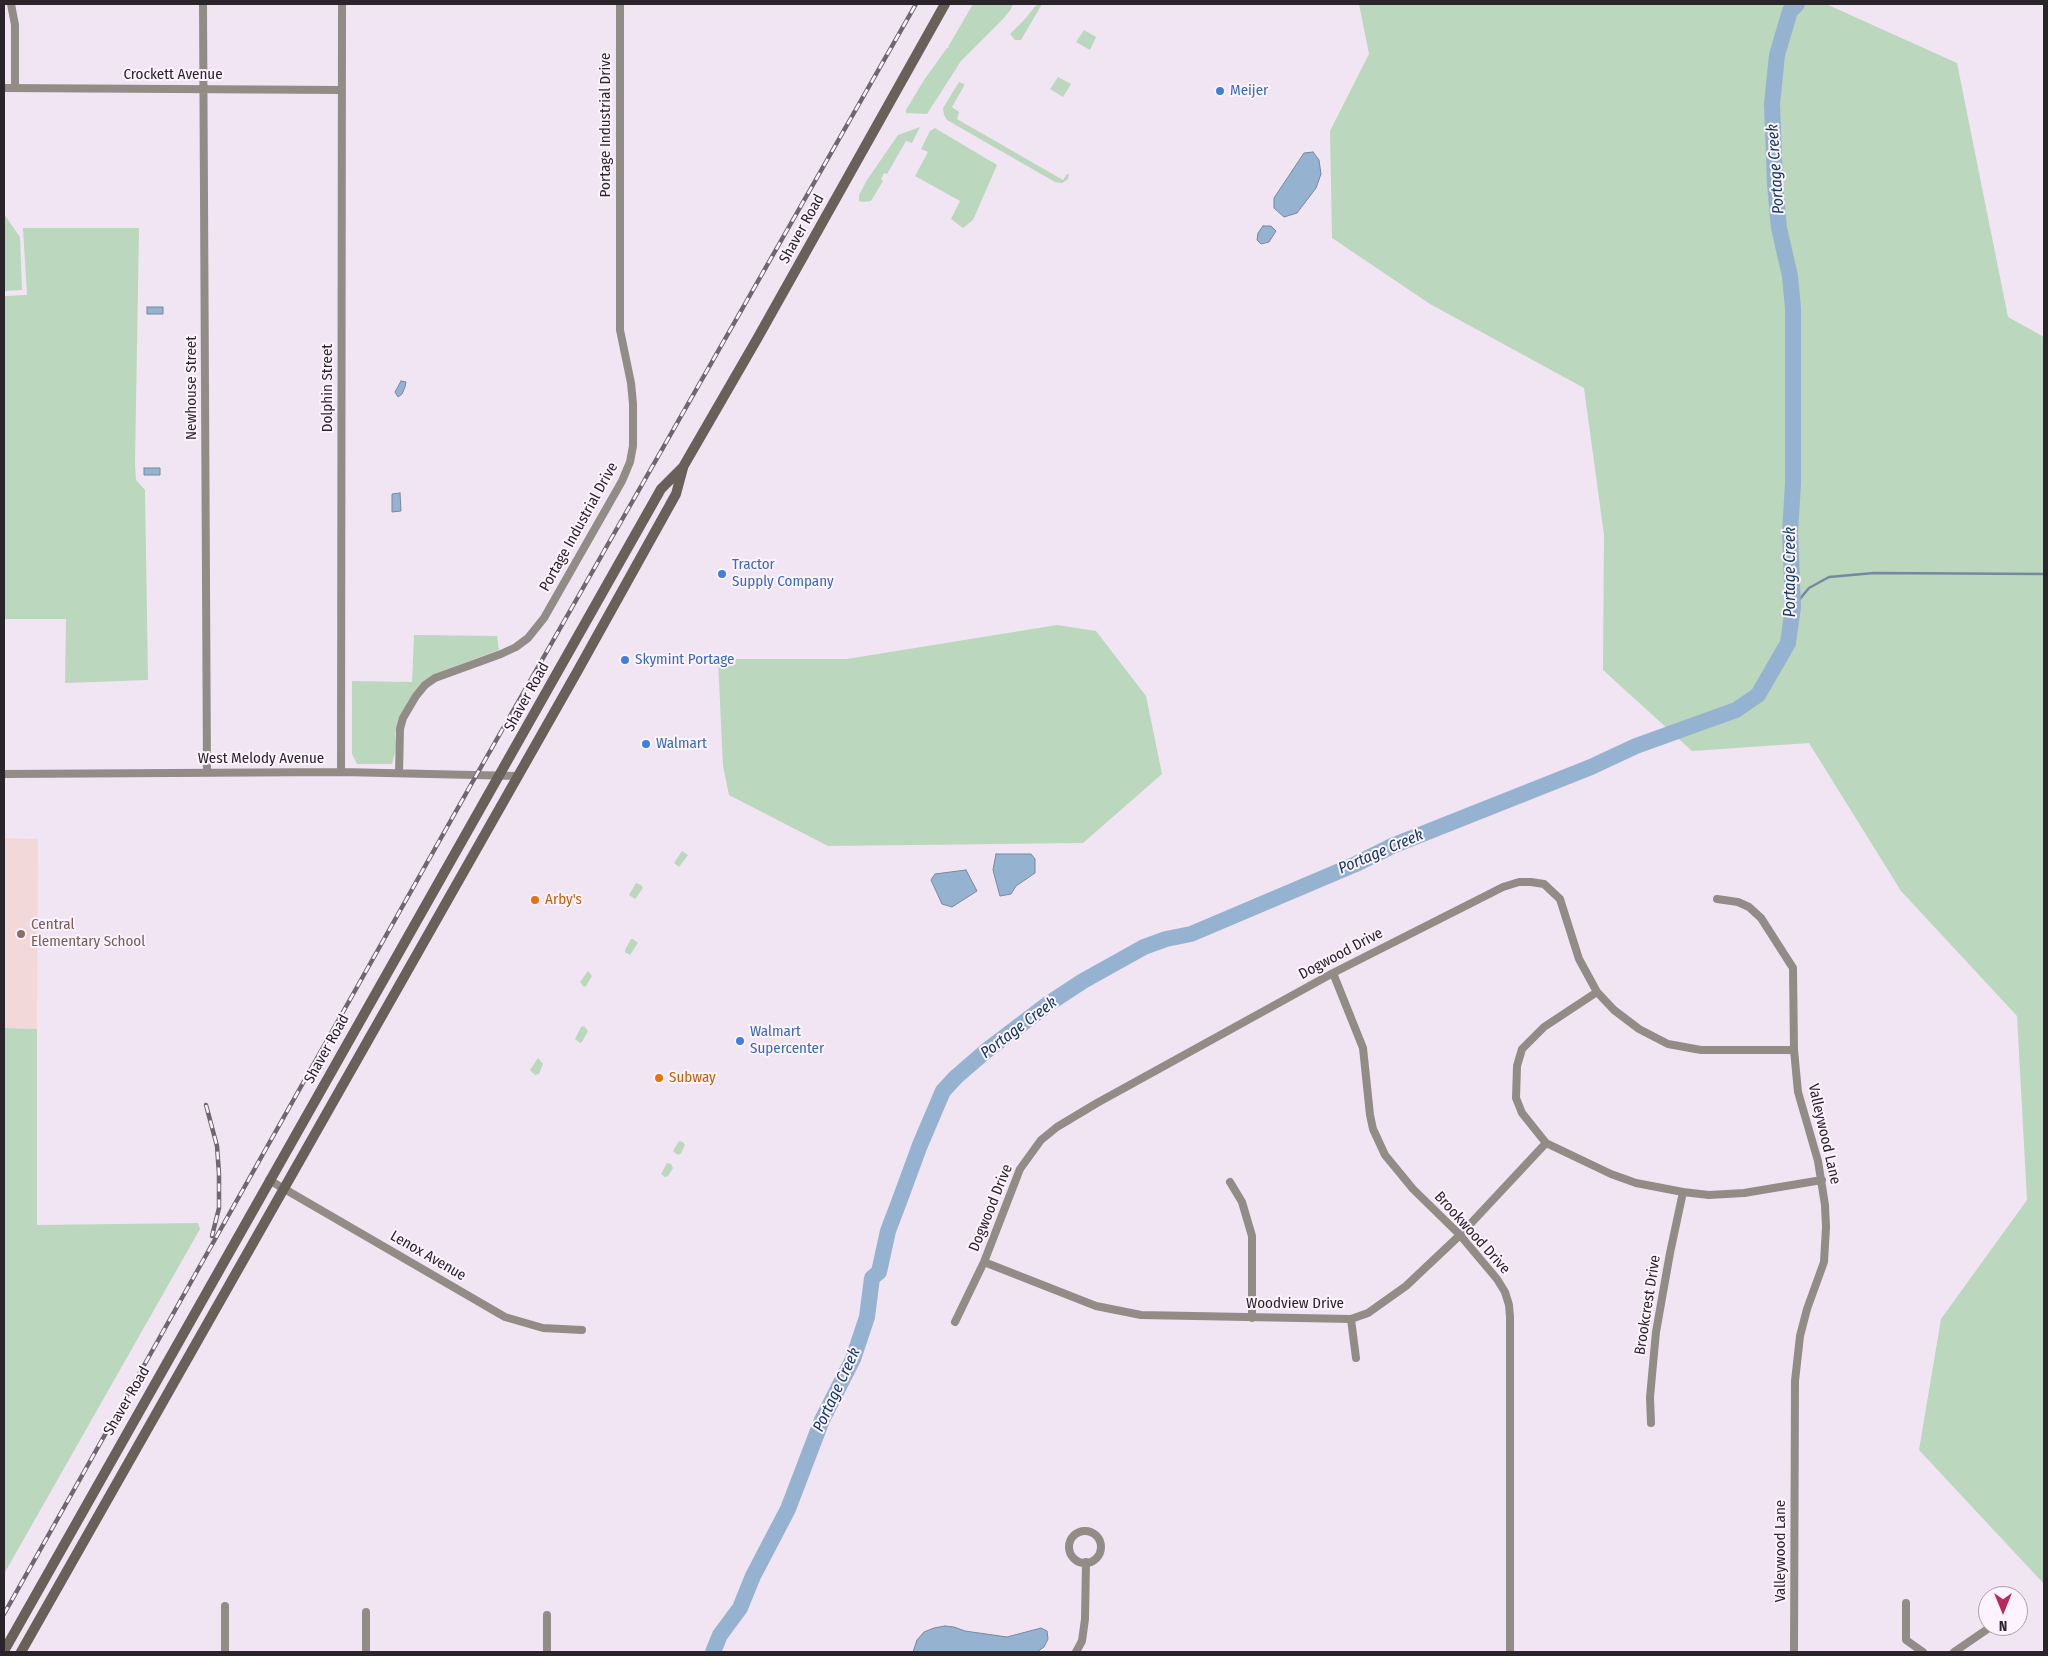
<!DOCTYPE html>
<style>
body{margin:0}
#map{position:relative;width:2048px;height:1656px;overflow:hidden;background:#f1e5f3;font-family:"Fira Sans Condensed",sans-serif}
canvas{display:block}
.frame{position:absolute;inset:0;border:5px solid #2a252b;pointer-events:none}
.north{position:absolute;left:1978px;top:1586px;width:50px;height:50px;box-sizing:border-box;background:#fdf3fe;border:1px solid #a9a1aa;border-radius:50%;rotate:180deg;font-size:14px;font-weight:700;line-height:20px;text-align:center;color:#2a252b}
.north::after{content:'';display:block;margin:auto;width:18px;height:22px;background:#b92a59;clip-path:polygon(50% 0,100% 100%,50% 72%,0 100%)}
</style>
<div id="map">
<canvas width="2048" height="1656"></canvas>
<div class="frame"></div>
<div class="north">N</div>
</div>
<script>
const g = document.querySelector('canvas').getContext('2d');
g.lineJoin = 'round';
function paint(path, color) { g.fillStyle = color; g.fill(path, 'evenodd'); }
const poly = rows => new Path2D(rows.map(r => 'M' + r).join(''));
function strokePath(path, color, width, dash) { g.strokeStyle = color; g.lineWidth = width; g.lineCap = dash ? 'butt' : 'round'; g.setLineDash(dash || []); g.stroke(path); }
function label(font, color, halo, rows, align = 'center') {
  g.font = font + ' "Fira Sans Condensed",sans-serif'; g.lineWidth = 4; g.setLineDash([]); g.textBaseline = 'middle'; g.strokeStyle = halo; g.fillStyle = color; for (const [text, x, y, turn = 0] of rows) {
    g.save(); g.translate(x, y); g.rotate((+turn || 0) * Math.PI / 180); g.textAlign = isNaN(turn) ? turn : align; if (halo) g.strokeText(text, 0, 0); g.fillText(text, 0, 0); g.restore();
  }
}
const education = poly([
 [4,838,38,839,37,1029,4,1028]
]);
const green = poly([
 [973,4,1013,4,1011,9,1004,18,961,61,927,114,906,113,906,110,924,80,947,48,949,48,948,47],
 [1037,4,1042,4,1021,40,1015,40,1010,34,1024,20],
 [1359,4,1826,4,1957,63,2008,317,2044,337,2044,1584,1919,1450,1941,1319,2027,1200,2017,1016,1901,891,1809,743,1692,751,1603,670,1604,535,1584,388,1430,304,1332,238,1330,131,1369,54],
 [1084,30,1096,37,1090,50,1076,42],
 [1058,77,1071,84,1063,97,1050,89],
 [959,82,964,84,964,86,952,107,959,112,957,119,1063,180,1067,174,1069,174,1068,179,1062,183,1055,182,947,120,944,115,943,108],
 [920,127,912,143,906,141,887,174,884,173,881,179,883,181,871,201,863,202,859,201,859,195,867,180,898,135],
 [935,128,997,165,973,220,963,228,951,219,960,201,915,176,928,152,921,149,930,131],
 [4,214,20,237,22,290,4,291],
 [23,228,139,228,135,463,136,480,145,490,148,680,65,683,66,619,4,619,4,296,27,295],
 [1057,625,1096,631,1146,696,1162,774,1083,843,828,846,729,795,723,766,718,659,847,659],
 [414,635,497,636,499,650,437,673,420,685,401,716,395,733,396,748,392,764,357,764,352,754,352,681,412,682],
 [682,851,688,855,679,867,674,863],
 [636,883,641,885,643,888,635,899,629,895],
 [631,939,633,939,638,943,630,955,625,952,625,950],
 [588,971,592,976,586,986,584,987,580,982],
 [584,1026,588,1031,582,1042,580,1043,575,1039,581,1027],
 [4,1028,37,1029,37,1225,198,1223,200,1229,4,1574],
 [538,1058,543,1064,539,1074,535,1075,530,1070],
 [679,1141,683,1142,685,1145,681,1153,678,1155,673,1151],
 [667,1163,671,1164,673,1168,668,1176,665,1177,661,1174]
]);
const water = poly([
 [1313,152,1319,160,1321,174,1316,188,1297,213,1284,217,1274,208,1274,198,1304,153,1313,152],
 [1263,226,1271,226,1276,231,1269,242,1261,244,1257,240,1258,233,1263,226],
 [147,307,163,307,163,314,147,314,147,307],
 [401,381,406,382,405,387,402,394,398,397,395,392,401,381],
 [144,468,160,468,160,475,144,475,144,468],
 [400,493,401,511,392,512,392,494,400,493],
 [996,854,1031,854,1035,859,1035,873,1016,886,1011,894,1000,896,993,870,996,854],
 [966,870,977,891,952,907,942,904,931,880,935,874,966,870],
 [945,1626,954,1627,965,1631,1007,1637,1041,1628,1047,1631,1048,1639,1044,1647,1037,1652,913,1652,917,1640,924,1632,934,1628,945,1626]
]);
const stream = poly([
 [1793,607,1809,588,1829,577,1874,573,2044,574]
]);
const river = poly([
 [713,1652,720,1635,740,1608,753,1576,788,1509,822,1420,853,1359,867,1317,872,1278,879,1272,888,1231,899,1202,920,1145,943,1091,956,1077,986,1051,1048,1004,1083,981,1144,947,1166,939,1191,934,1356,864,1392,846,1591,767,1636,746,1736,710,1758,695,1788,643,1793,607,1790,532,1793,484,1793,308,1790,276,1779,228,1775,184,1772,104,1777,55,1790,11,1797,4]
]);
const minor = poly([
 [11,4,15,25,15,88],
 [203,4,207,773],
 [4,88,342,90],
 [341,772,342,4],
 [399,773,400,729,403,718,416,696,425,685,435,678,501,654,516,647,528,638,544,618,622,481,630,462,633,446,633,404,631,383,620,330,620,4],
 [4,774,341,772,518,776],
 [1717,899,1738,902,1749,907,1761,918,1793,968,1794,1050,1798,1092,1818,1161,1825,1205,1826,1227,1824,1262,1807,1309,1800,1336,1795,1381,1794,1652],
 [1333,973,1363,1048,1370,1115,1373,1129,1385,1155,1413,1189,1460,1235,1497,1279,1505,1292,1509,1305,1510,1317,1510,1652],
 [1597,992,1544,1027,1522,1049,1517,1066,1516,1098,1522,1113,1546,1143,1611,1174,1636,1183,1683,1192,1709,1195,1744,1193,1822,1180],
 [269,1180,505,1317,543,1328,582,1330],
 [1230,1182,1242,1202,1252,1236,1252,1318],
 [984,1262,1096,1306,1141,1315,1351,1319,1368,1313,1406,1286,1460,1235,1546,1143],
 [1351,1319,1356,1358],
 [955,1322,984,1262,1020,1169,1041,1140,1057,1127,1097,1103,1333,973,1503,887,1519,882,1531,882,1544,884,1560,899,1579,959,1597,992,1614,1010,1639,1029,1668,1044,1701,1050,1794,1050],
 [1651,1423,1650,1397,1656,1332,1670,1253,1683,1192],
 '1069 1547a16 16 0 1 1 32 0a16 16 0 1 1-32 0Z',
 [1906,1603,1906,1640,1923,1652],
 [225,1606,225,1652],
 [547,1615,547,1652],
 [366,1652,366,1612],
 [1076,1652,1082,1641,1085,1619,1086,1562],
 [1954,1652,1992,1626]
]);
const secondary = poly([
 [4,1651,661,489,683,467,757,339,945,4],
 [21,1652,577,672,676,494,683,468]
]);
const rail = poly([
 [206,1105,217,1146,219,1174,219,1208,212,1236],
 [4,1614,477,774,916,4]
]);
const markers = [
 [1220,91,5,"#3f7fe0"],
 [722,574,5,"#3f7fe0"],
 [625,660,5,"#3f7fe0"],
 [646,744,5,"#3f7fe0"],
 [535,900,5,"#e8710a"],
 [21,934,5,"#8d6e63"],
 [740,1041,5,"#3f7fe0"],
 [659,1078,5,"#e8710a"]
];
const streetNames = [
 ["Crockett Avenue",173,75],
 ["Portage Industrial Drive",606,125,-90],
 ["Shaver Road",802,229,-61],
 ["Newhouse Street",192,388,-90],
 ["Dolphin Street",328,388,-90],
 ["Portage Industrial Drive",579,527,-61],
 ["Shaver Road",527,697,-61],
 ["West Melody Avenue",261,759],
 ["Dogwood Drive",1341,954,-28],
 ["Shaver Road",327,1049,-61],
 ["Valleywood Lane",1824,1134,77],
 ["Dogwood Drive",991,1208,-68],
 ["Brookwood Drive",1472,1233,48],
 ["Lenox Avenue",428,1256,30],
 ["Woodview Drive",1295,1304],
 ["Brookcrest Drive",1648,1305,-81],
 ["Shaver Road",127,1401,-60],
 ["Valleywood Lane",1781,1551,-90]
];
const shopNames = [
 ["Meijer",1230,91],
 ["Tractor",732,565],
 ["Supply Company",732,582],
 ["Skymint Portage",635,660],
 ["Walmart",656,744],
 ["Walmart",750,1032],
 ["Supercenter",750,1049]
];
const foodNames = [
 ["Arby's",545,900],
 ["Subway",669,1078]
];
const educationNames = [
 ["Central",31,925],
 ["Elementary School",31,942]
];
const waterNames = [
 ["Portage Creek",1776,169,-94],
 ["Portage Creek",1791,572,-90],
 ["Portage Creek",1381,852,-23],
 ["Portage Creek",1019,1028,-37],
 ["Portage Creek",837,1390,-65]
];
paint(education, '#f3d8da');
paint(green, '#bbd7bd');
paint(water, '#96b2d1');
strokePath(water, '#76889f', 1);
strokePath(stream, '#76889f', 2.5);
strokePath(river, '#96b2d1', 16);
strokePath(minor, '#928c87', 8);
strokePath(secondary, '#686059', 10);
strokePath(rail, '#6e676f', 4.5);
strokePath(rail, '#fdf3fe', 2.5, [8]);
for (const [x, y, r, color] of markers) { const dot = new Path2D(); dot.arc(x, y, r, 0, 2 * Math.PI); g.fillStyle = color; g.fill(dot); strokePath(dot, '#fdf3fe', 2); }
label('15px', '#2a252b', '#fdf3fe', streetNames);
label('15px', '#366cbe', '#fdf3fe', shopNames, 'left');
label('15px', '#c56008', '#fdf3fe', foodNames, 'left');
label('15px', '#785e54', '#fdf3fe', educationNames, 'left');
label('italic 16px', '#103b64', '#fdf3fe', waterNames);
</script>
